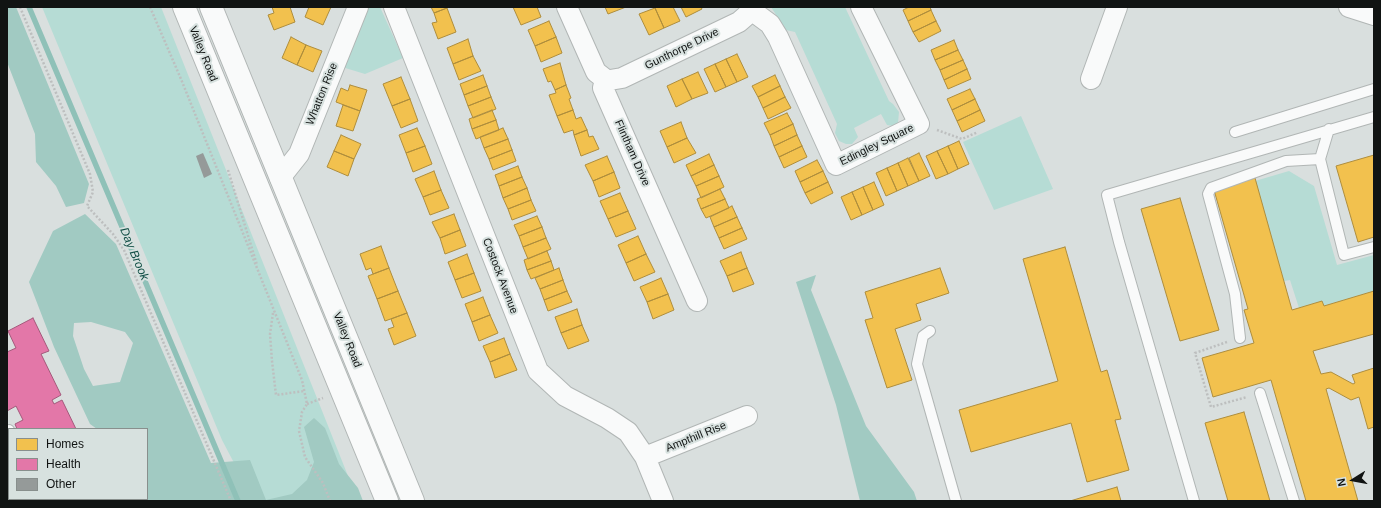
<!DOCTYPE html>
<style>
body{margin:0}
#map{position:relative;width:1381px;height:508px;overflow:hidden;background:#d9dfde;font-family:Arial,sans-serif}
canvas{display:block}
.frame{position:absolute;inset:0;border:8px solid #111413;pointer-events:none}
.legend{position:absolute;left:8px;top:428px;width:140px;height:72px;box-sizing:border-box;background:#d7e1df;border:1px solid #888f8d;margin:0;padding:5px 7px;list-style:none;font-size:12px;color:#111413}
.legend li{display:flex;align-items:center;gap:8px;height:20px}
.legend b{width:20px;border:1px solid #888f8d}
.north{position:absolute;left:1333px;top:460px;width:40px;height:40px;-webkit-text-stroke:3px #d7e1df;paint-order:stroke;rotate:259deg;font-size:11px;font-weight:700;line-height:16px;text-align:center;color:#111413}
.north::after{content:'';display:block;margin:auto;width:14px;height:18px;background:#111413;clip-path:polygon(50% 0,100% 100%,50% 72%,0 100%)}
</style>
<div id="map">
<canvas width="1381" height="508"></canvas>
<div class="frame"></div>
<ul class="legend">
<li><b style="height:11px;background:#f2c14e"></b>Homes</li>
<li><b style="height:11px;background:#e377a8"></b>Health</li>
<li><b style="height:11px;background:#959a99"></b>Other</li>
</ul>
<div class="north">N</div>
</div>
<script>
const g = document.querySelector('canvas').getContext('2d');
g.lineJoin = 'round';
function paint(path, color) { g.fillStyle = color; g.fill(path, 'evenodd'); }
const poly = rows => new Path2D(rows.map(r => 'M' + r).join(''));
function strokePath(path, color, width, dash) { g.strokeStyle = color; g.lineWidth = width; g.lineCap = dash ? 'butt' : 'round'; g.setLineDash(dash || []); g.stroke(path); }
function label(font, color, halo, rows, align = 'center') {
  g.font = font + ' Arial,sans-serif'; g.lineWidth = 4; g.setLineDash([]); g.textBaseline = 'middle'; g.strokeStyle = halo; g.fillStyle = color; for (const [text, x, y, turn = 0] of rows) {
    g.save(); g.translate(x, y); g.rotate((+turn || 0) * Math.PI / 180); g.textAlign = isNaN(turn) ? turn : align; if (halo) g.strokeText(text, 0, 0); g.fillText(text, 0, 0); g.restore();
  }
}
const green = poly([
 [42,7,161,7,358,501,247,501,242,478,222,440],
 [368,7,380,7,403,58,365,74,342,67],
 [771,7,845,7,889,101,893,104,899,112,898,123,893,126,887,125,881,114,854,128,858,137,852,144,846,144,839,141,835,133,837,124,795,32,786,30],
 [1021,116,1053,189,994,210,963,142],
 [1289,171,1314,186,1337,265,1374,255,1374,291,1324,306,1322,301,1299,308,1290,280,1284,281,1255,181]
]);
const forest = poly([
 [7,7,16,7,89,184,84,203,66,207,56,186,36,162,35,134,7,62],
 [85,214,116,244,211,463,250,460,266,500,292,494,307,480,314,462,304,427,314,418,325,428,339,464,358,488,363,501,111,501,110,499,147,499,147,429,97,429,90,424,54,347,29,282,53,231],
 [91,322,125,332,133,343,120,382,93,386,84,369,73,336,74,323],
 [816,275,811,290,866,426,914,492,917,501,860,501,836,405,796,282]
]);
const homes = poly([
 [272,7,290,7,295,22,274,30,268,15,274,13,272,7],
 [309,7,331,7,323,25,305,17,309,7],
 [431,7,447,7,447,8,434,13,431,7],
 [513,7,537,7,541,17,521,25,513,7],
 [605,7,626,7,608,14,605,7],
 [657,7,673,7,680,21,664,28,655,8,657,7],
 [681,7,701,7,702,9,686,17,681,7],
 [909,7,930,7,931,10,908,21,903,10,909,7],
 [447,8,456,32,438,39,432,23,437,22,434,13,447,8],
 [655,8,664,28,649,35,639,14,655,8],
 [931,10,936,21,913,32,908,21,931,10],
 [549,21,556,37,535,46,528,30,549,21],
 [936,21,941,31,919,42,913,32,936,21],
 [291,37,306,45,297,65,282,58,291,37],
 [556,37,562,53,541,62,535,46,556,37],
 [468,39,473,56,453,64,447,48,468,39],
 [954,40,958,50,935,60,931,50,954,40],
 [306,45,322,51,313,72,297,65,306,45],
 [958,50,963,60,940,70,935,60,958,50],
 [737,54,748,77,737,82,726,59,737,54],
 [473,56,481,71,459,80,453,64,473,56],
 [726,59,737,82,726,87,715,64,726,59],
 [963,60,967,69,944,80,940,70,963,60],
 [560,63,566,85,555,90,551,81,548,82,543,69,560,63],
 [715,64,726,87,715,92,704,69,715,64],
 [967,69,971,79,948,89,944,80,967,69],
 [698,72,708,93,692,99,682,79,698,72],
 [483,75,487,86,464,95,460,84,483,75],
 [775,75,780,86,758,97,752,86,775,75],
 [401,77,410,99,392,106,383,84,401,77],
 [682,79,692,99,676,107,667,86,682,79],
 [350,85,367,90,360,111,336,102,341,88,348,91,350,85],
 [566,85,571,98,569,99,573,110,557,116,549,95,556,93,555,90,566,85],
 [487,86,491,97,468,106,464,95,487,86],
 [780,86,785,97,763,108,758,97,780,86],
 [970,89,975,99,952,110,947,99,970,89],
 [491,97,496,109,473,118,468,106,491,97],
 [785,97,791,108,768,119,763,108,785,97],
 [410,99,418,121,401,128,392,106,410,99],
 [975,99,980,110,957,121,952,110,975,99],
 [343,105,360,111,353,131,336,126,343,105],
 [492,110,496,120,472,129,469,119,492,110],
 [573,110,576,119,581,117,587,130,574,135,573,130,564,133,557,116,573,110],
 [980,110,985,121,962,132,957,121,980,110],
 [787,113,793,124,770,135,764,123,787,113],
 [496,120,499,130,476,139,472,129,496,120],
 [681,122,687,138,667,147,660,131,681,122],
 [793,124,797,135,774,146,770,135,793,124],
 [417,128,425,146,406,153,399,135,417,128],
 [503,128,508,139,484,148,480,137,503,128],
 [587,130,589,137,593,136,599,149,581,156,574,135,587,130],
 [341,135,361,144,354,159,334,151,341,135],
 [797,135,802,146,779,157,774,146,797,135],
 [687,138,696,153,674,163,667,147,687,138],
 [508,139,512,150,489,159,484,148,508,139],
 [959,141,969,164,958,169,948,146,959,141],
 [425,146,432,164,413,172,406,153,425,146],
 [802,146,807,157,784,168,779,157,802,146],
 [948,146,958,169,948,174,937,151,948,146],
 [512,150,516,161,493,170,489,159,512,150],
 [334,151,354,159,348,176,327,167,334,151],
 [937,151,948,174,936,179,926,156,937,151],
 [919,153,930,176,919,181,909,158,919,153],
 [709,154,714,165,691,176,686,165,709,154],
 [1374,155,1374,237,1358,242,1336,166,1374,155],
 [607,156,614,172,593,181,585,165,607,156],
 [908,158,919,181,908,186,898,163,908,158],
 [817,160,823,171,800,182,795,171,817,160],
 [898,163,908,186,897,191,887,168,898,163],
 [714,165,719,176,696,186,691,176,714,165],
 [518,166,522,177,499,186,495,175,518,166],
 [887,168,897,191,886,196,876,173,887,168],
 [434,171,441,190,423,197,415,179,434,171],
 [823,171,828,182,805,193,800,182,823,171],
 [614,172,620,188,599,197,593,181,614,172],
 [719,176,724,187,701,198,696,186,719,176],
 [522,177,527,188,503,198,499,186,522,177],
 [1255,178,1292,310,1322,301,1324,306,1374,291,1374,334,1313,351,1321,374,1331,372,1353,384,1355,383,1352,375,1374,368,1374,427,1368,429,1359,397,1351,400,1329,388,1326,389,1358,501,1306,501,1271,380,1213,397,1202,358,1254,343,1244,310,1248,309,1214,190,1255,178],
 [828,182,833,193,811,204,805,193,828,182],
 [874,182,884,205,873,210,863,187,874,182],
 [863,187,873,210,862,215,852,192,863,187],
 [527,188,531,200,508,209,503,198,527,188],
 [720,189,725,199,701,209,697,199,720,189],
 [441,190,449,208,430,215,423,197,441,190],
 [852,192,862,215,851,220,841,197,852,192],
 [620,193,628,211,608,219,600,201,620,193],
 [1180,198,1219,330,1180,341,1141,209,1180,198],
 [725,199,729,208,706,218,701,209,725,199],
 [531,200,536,211,512,220,508,209,531,200],
 [732,206,737,217,714,227,710,217,732,206],
 [628,211,636,229,616,237,608,219,628,211],
 [454,214,460,230,440,238,432,222,454,214],
 [537,216,542,227,519,236,514,225,537,216],
 [737,217,742,228,719,238,714,227,737,217],
 [542,227,546,238,523,247,519,236,542,227],
 [742,228,747,239,724,249,719,238,742,228],
 [460,230,466,246,445,254,440,238,460,230],
 [638,236,646,254,626,263,618,245,638,236],
 [546,238,551,249,528,259,523,247,546,238],
 [381,246,389,268,373,274,371,268,366,270,360,254,381,246],
 [1065,247,1101,372,1107,370,1121,419,1115,420,1129,470,1087,482,1071,423,971,452,959,410,1058,381,1023,259,1065,247],
 [547,251,551,261,527,270,524,260,547,251],
 [741,252,747,268,727,276,720,261,741,252],
 [467,254,474,273,455,280,448,262,467,254],
 [646,254,655,272,634,281,626,263,646,254],
 [551,261,554,270,531,279,527,270,551,261],
 [389,268,398,291,377,299,368,276,389,268],
 [559,268,563,280,540,289,535,278,559,268],
 [747,268,754,284,733,292,727,276,747,268],
 [940,268,949,293,916,304,921,320,895,329,912,380,887,388,865,320,873,318,865,292,940,268],
 [474,273,481,291,462,298,455,280,474,273],
 [661,278,668,294,647,302,640,287,661,278],
 [563,280,567,291,544,300,540,289,563,280],
 [398,291,407,313,385,321,377,299,398,291],
 [567,291,572,302,548,311,544,300,567,291],
 [668,294,674,310,653,319,647,302,668,294],
 [483,297,490,315,472,322,465,304,483,297],
 [577,309,582,325,561,333,555,317,577,309],
 [407,313,416,336,394,345,388,329,394,327,391,319,407,313],
 [490,315,498,333,479,341,472,322,490,315],
 [582,325,589,341,568,349,561,333,582,325],
 [504,338,510,354,490,362,483,346,504,338],
 [510,354,517,370,495,378,490,362,510,354],
 [1244,412,1270,501,1228,501,1205,423,1244,412],
 [1117,487,1121,501,1070,501,1117,487]
]);
const health = poly([
 [33,318,49,351,41,354,61,395,52,400,54,404,62,400,76,429,17,429,15,424,23,420,16,406,7,411,7,352,16,348,8,331,33,318],
 [9,446,9,476,7,477,7,447,9,446],
 [41,499,103,499,104,501,42,501,41,499]
]);
const stream = poly([
 [29,7,238,501]
]);
const building = poly([
 [203,153,212,174,204,178,196,156]
]);
const path = poly([
 [20,7,90,174,93,192,87,206,113,234,124,250,231,501],
 [150,7,181,79,302,380,307,404,302,412,299,431,305,457,323,483,330,501],
 [937,130,962,139,978,132],
 [228,170,257,265],
 [273,313,270,334,272,361,276,395,304,391],
 [1227,342,1195,353,1211,407,1247,397],
 [307,404,323,398],
 [7,491,9,490]
]);
const lane = poly([
 [1329,129,1320,159,1344,255,1374,247],
 [1235,132,1374,89],
 [930,331,923,336,917,364,956,501],
 [1240,338,1235,294,1208,194,1211,188,1286,161,1320,159],
 [1260,393,1294,501],
 [7,431,9,430],
 [1194,501,1119,242,1107,195,1374,117]
]);
const street = poly([
 [394,7,538,371,565,396,607,418,628,432,645,457,663,501],
 [567,7,596,72,605,79,610,80,622,78,739,22,747,15,752,7],
 [1349,7,1374,15],
 [751,10,770,24,778,37,836,165,919,124,861,7],
 [605,79,603,88,697,301],
 [1091,79,1117,7],
 [280,178,299,154,358,7],
 [645,457,747,416]
]);
const highway = poly([
 [184,7,387,501],
 [211,7,413,501]
]);
const streetNames = [
 ["Gunthorpe Drive",682,49,-26],
 ["Valley Road",203,54,68],
 ["Whatton Rise",322,94,-68],
 ["Edingley Square",877,145,-26],
 ["Flintham Drive",632,153,66],
 ["Costock Avenue",500,276,69],
 ["Valley Road",347,340,68],
 ["Ampthill Rise",696,437,-22]
];
const waterNames = [
 ["Day Brook",134,254,67]
];
paint(green, '#b6dcd5');
paint(forest, '#a1cac2');
paint(homes, '#f2c14e');
strokePath(homes, '#ae8d3c', 1);
paint(health, '#e377a8');
strokePath(health, '#a4597b', 1);
strokePath(stream, '#8fc1b8', 5.5);
paint(building, '#959a99');
strokePath(lane, '#b1b6b5', 12);
strokePath(street, '#b1b6b5', 22);
strokePath(highway, '#b1b6b5', 24);
strokePath(path, '#bdbfbf', 2.5, [2, 2]);
strokePath(lane, '#f9fafa', 10);
strokePath(street, '#f9fafa', 20);
strokePath(highway, '#f9fafa', 22);
label('11px', '#111413', '#d7e1df', streetNames);
label('italic 12px', '#114e45', '#d7e1df', waterNames);
</script>
